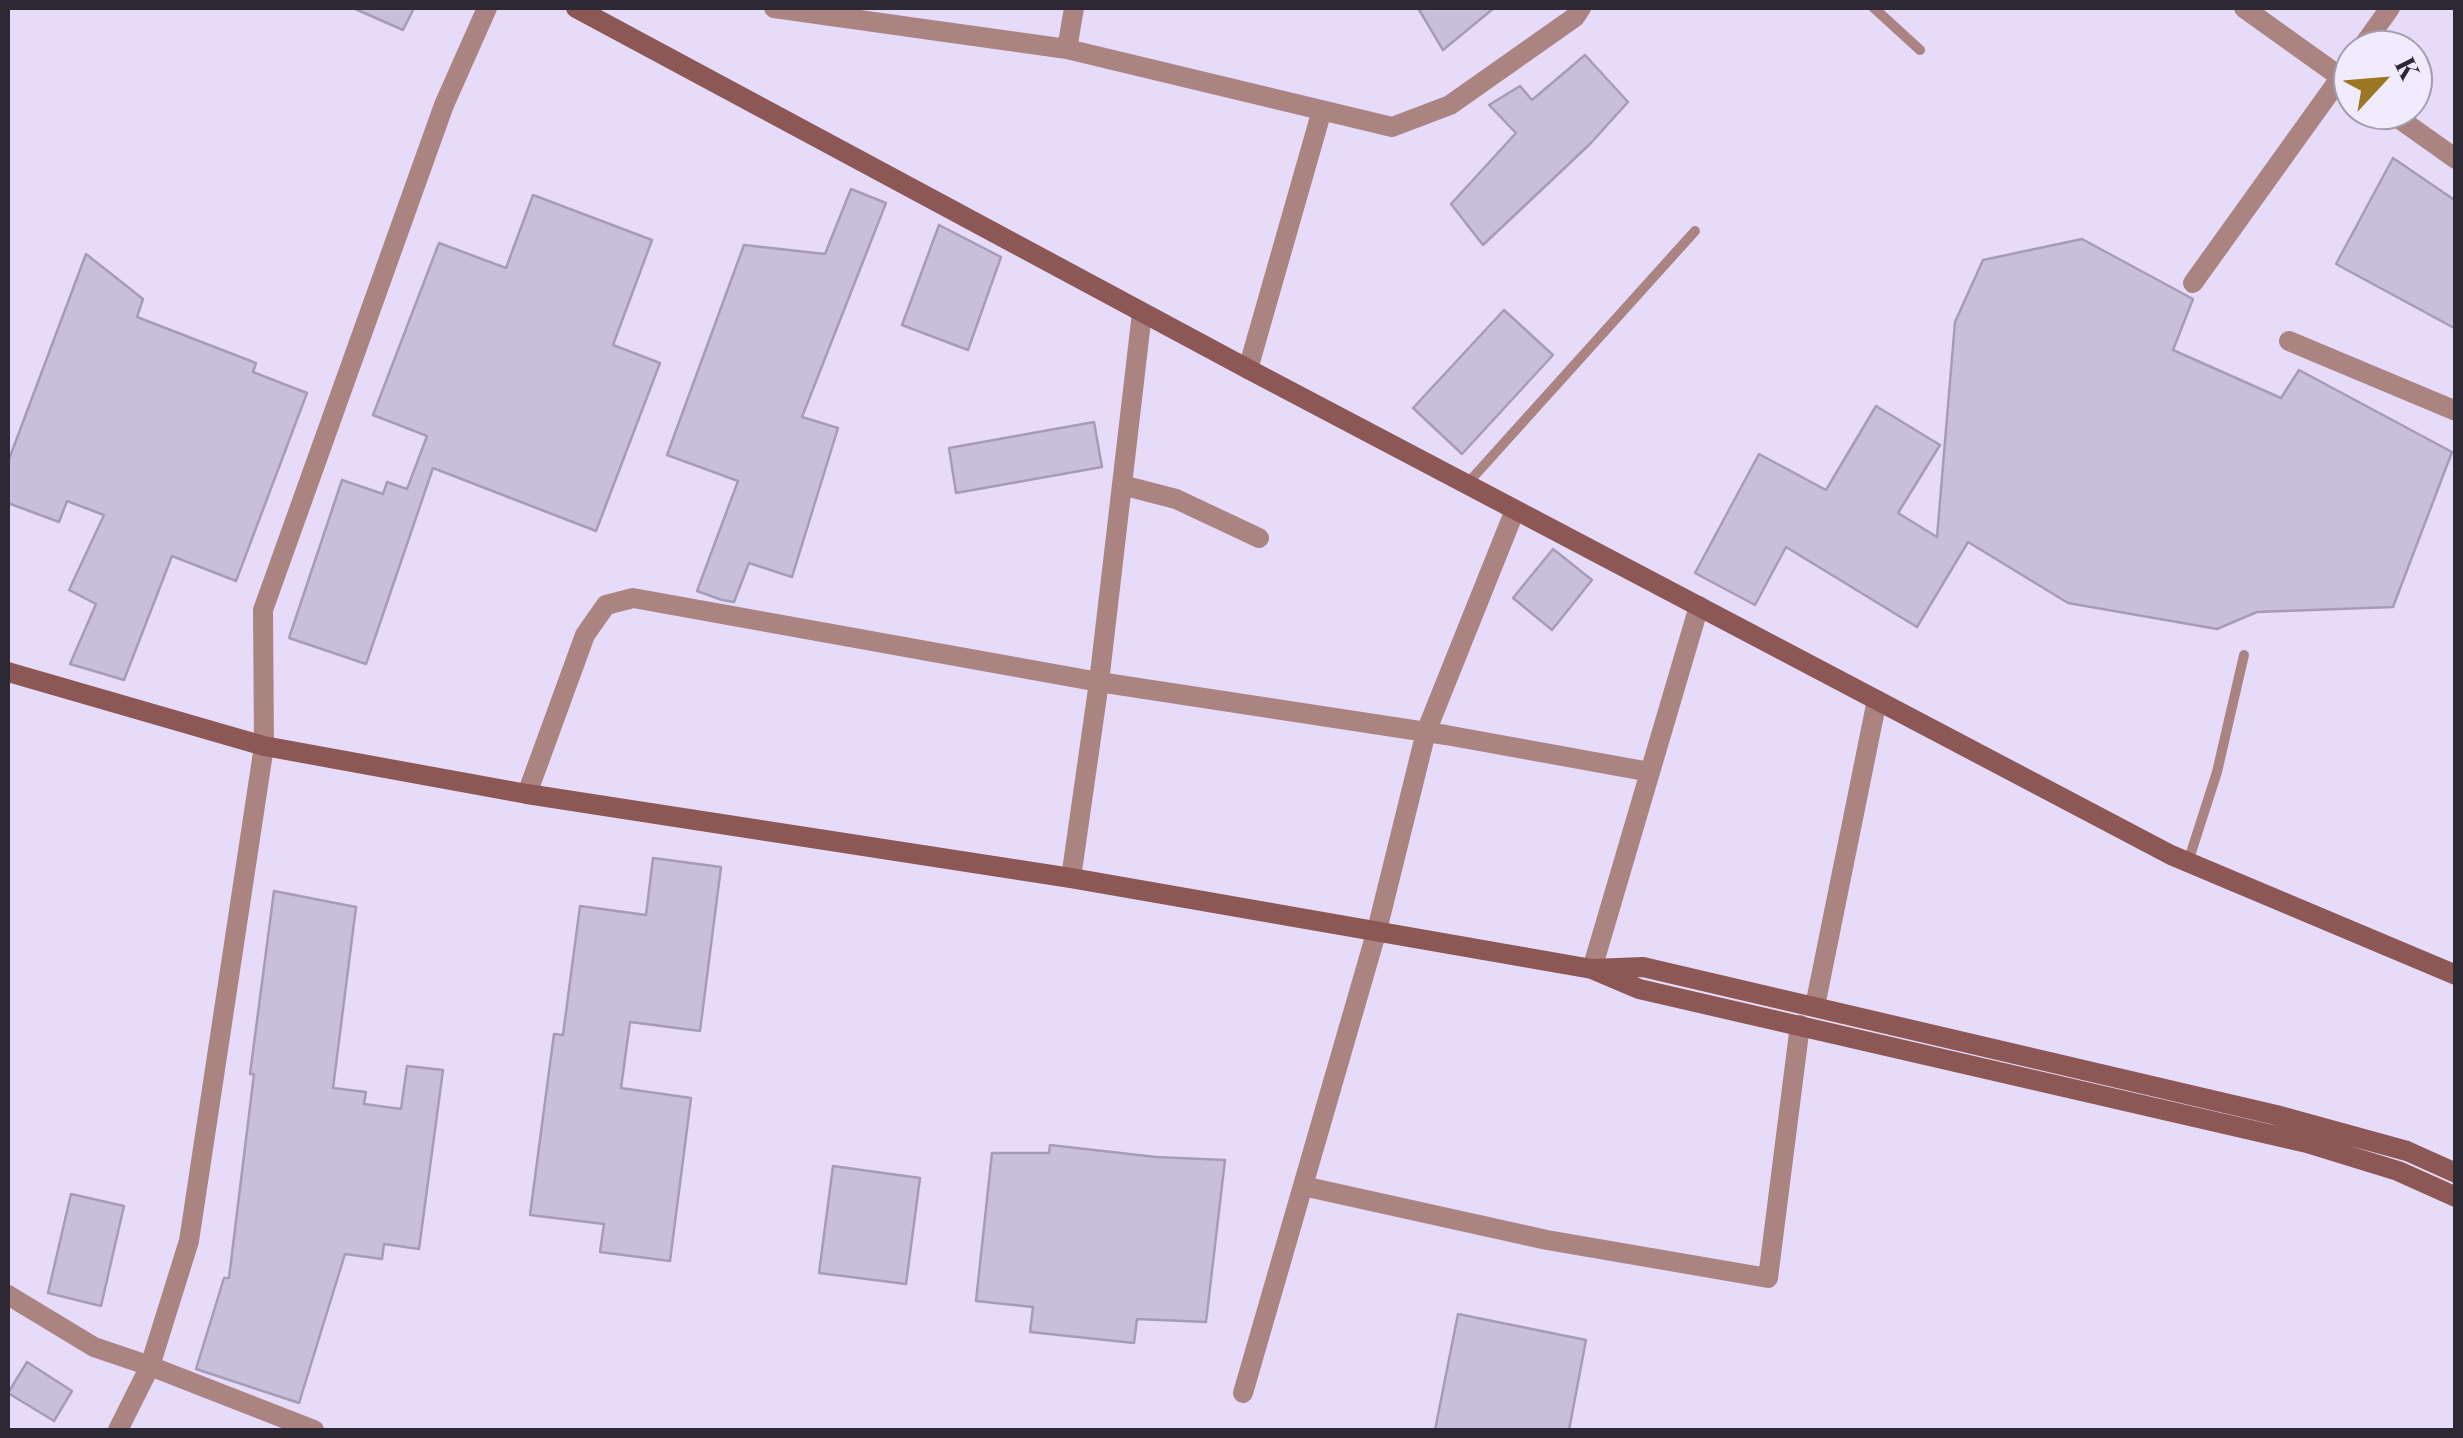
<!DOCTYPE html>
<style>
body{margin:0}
#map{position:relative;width:2463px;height:1438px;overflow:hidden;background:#e6dcfa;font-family:"Playfair Display",serif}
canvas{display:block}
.frame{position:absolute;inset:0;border:10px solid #2d2934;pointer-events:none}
.north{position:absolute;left:2333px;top:30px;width:100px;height:100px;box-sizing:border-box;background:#f1ebfe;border:2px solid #a39dad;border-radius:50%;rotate:64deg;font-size:28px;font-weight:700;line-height:40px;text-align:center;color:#2d2934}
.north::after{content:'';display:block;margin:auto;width:35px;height:45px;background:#9c7722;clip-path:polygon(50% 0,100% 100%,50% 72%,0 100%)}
</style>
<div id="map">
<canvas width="2463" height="1438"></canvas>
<div class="frame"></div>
<div class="north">K</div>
</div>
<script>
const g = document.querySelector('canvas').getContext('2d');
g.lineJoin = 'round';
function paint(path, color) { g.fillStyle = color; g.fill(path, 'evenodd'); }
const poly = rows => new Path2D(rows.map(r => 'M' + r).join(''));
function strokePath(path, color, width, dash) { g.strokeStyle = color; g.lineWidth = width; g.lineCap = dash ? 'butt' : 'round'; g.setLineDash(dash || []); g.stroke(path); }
const building = poly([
 [353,8,414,8,403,30,353,8],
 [1418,8,1494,8,1443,50,1418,8],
 [1585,55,1628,102,1590,144,1483,245,1451,204,1516,133,1489,105,1520,86,1532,100,1585,55],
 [2393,158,2456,201,2456,329,2336,264,2393,158],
 [851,189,886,203,802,417,838,428,792,577,749,563,734,602,722,600,697,591,738,481,667,455,744,245,825,254,851,189],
 [533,195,652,240,613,345,660,363,596,531,433,468,366,664,289,638,342,480,383,494,387,482,407,489,427,436,373,415,439,243,506,268,533,195],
 [939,225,1001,257,968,350,902,325,939,225],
 [2082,239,2193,299,2173,350,2281,398,2299,370,2452,452,2393,607,2257,612,2217,629,2068,603,1968,542,1917,627,1786,547,1755,605,1695,573,1759,454,1826,490,1876,406,1940,445,1898,513,1937,537,1955,322,1983,260,2082,239],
 [86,254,143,299,137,317,256,363,253,372,307,393,236,581,172,556,124,680,70,664,96,604,69,590,104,515,67,501,59,522,8,503,8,462,86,254],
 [1504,310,1553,355,1462,454,1413,408,1504,310],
 [1094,422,1102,467,956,493,949,448,1094,422],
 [1553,549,1592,580,1552,630,1513,598,1553,549],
 [653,858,721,867,700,1031,630,1022,621,1088,691,1098,670,1261,600,1252,604,1224,530,1215,554,1034,563,1035,580,906,646,915,653,858],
 [274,891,356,907,333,1088,366,1092,364,1104,401,1109,407,1066,443,1070,419,1249,384,1244,382,1259,345,1254,299,1403,196,1369,224,1278,229,1278,254,1074,250,1074,274,891],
 [1050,1145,1156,1157,1225,1160,1206,1322,1137,1319,1134,1343,1030,1332,1033,1307,976,1301,992,1153,1049,1153,1050,1145],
 [833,1166,920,1178,906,1284,819,1273,833,1166],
 [71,1194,124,1206,101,1306,48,1293,71,1194],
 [1458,1314,1586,1340,1569,1430,1435,1430,1458,1314],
 [27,1362,72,1391,54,1421,8,1393,27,1362]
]);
const lane = poly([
 [1874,8,1920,50],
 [1467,484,1695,231],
 [2188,862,2217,772,2244,655]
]);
const street = poly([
 [774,8,1067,49,1392,127,1450,105,1575,17,1581,8],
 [2244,8,2353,86],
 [1067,49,1074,8],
 [2360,50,2390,8],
 [2387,110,2456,159],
 [2193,283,2353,60],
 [2289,341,2456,411],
 [1248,369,1322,110],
 [1122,485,1176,499,1259,538],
 [527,794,585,635,606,605,633,598,1099,682,1446,735,1650,772],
 [1071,878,1099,682,1142,313],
 [1592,969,1699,606],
 [1815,1006,1877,700],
 [1303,1186,1547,1240,1768,1278,1800,1025],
 [8,1295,94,1347,150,1366,314,1430],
 [1243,1393,1377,930,1426,732,1515,510],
 [118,1430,150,1366,189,1241,264,746,263,610,444,105,487,8]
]);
const secondary = poly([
 [576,8,1248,369,2171,855,2456,975],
 [8,672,264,746,527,794,1071,878,1592,969],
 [2456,1173,2407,1151,2276,1115,1643,967,1592,969,1639,989,2307,1143,2398,1171,2456,1197]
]);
paint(building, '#c8bfdc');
strokePath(building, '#a69cb8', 2.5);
strokePath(lane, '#ab8482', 10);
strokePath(street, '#ab8482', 20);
strokePath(secondary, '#8d5755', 20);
</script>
